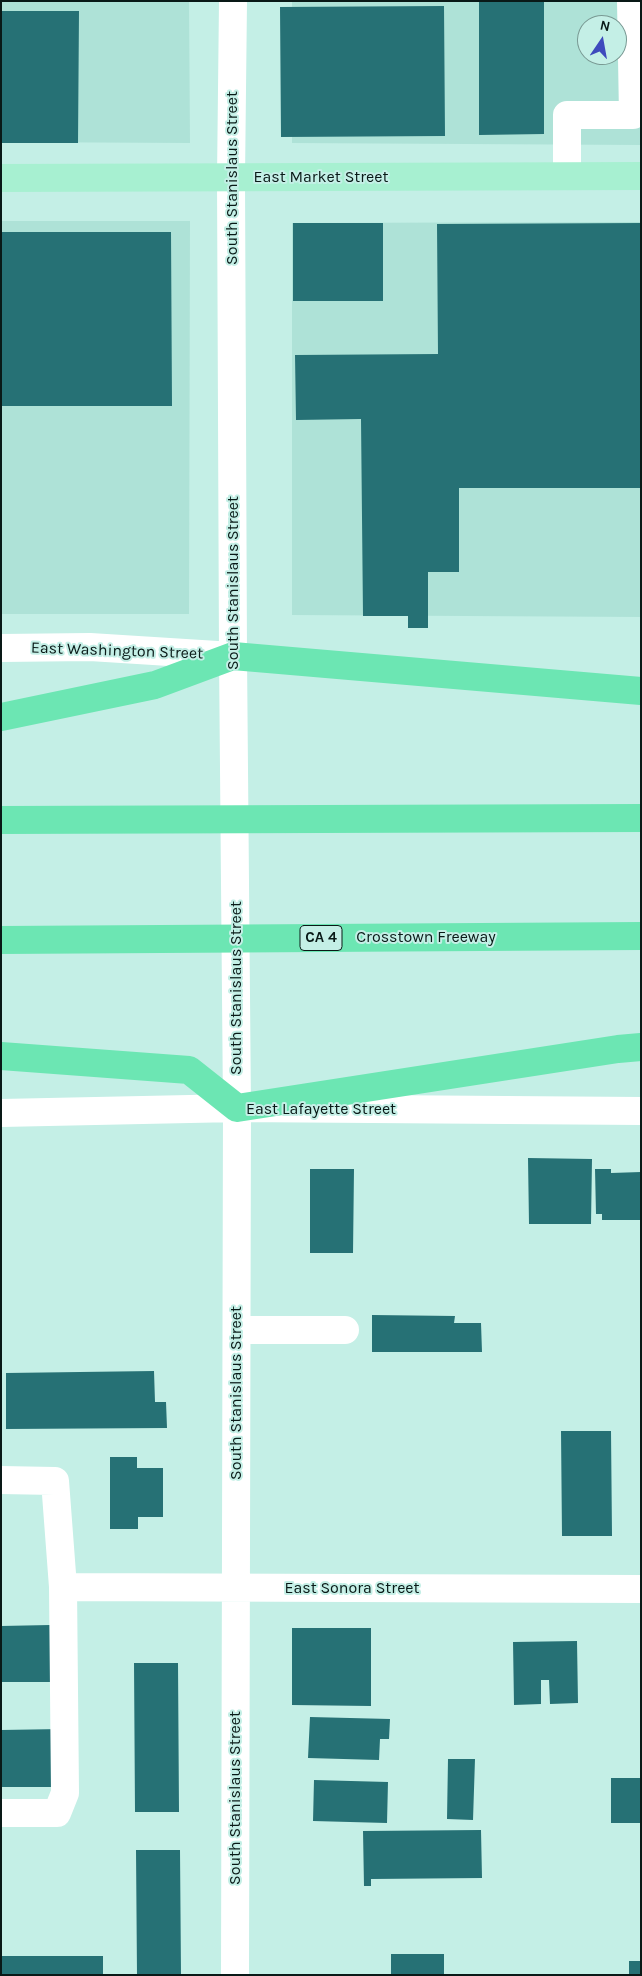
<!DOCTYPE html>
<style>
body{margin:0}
#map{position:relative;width:642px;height:1976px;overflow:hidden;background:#c4efe6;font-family:Karla,sans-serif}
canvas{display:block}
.frame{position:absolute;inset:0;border:2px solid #091917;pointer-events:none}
.north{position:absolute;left:577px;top:15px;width:50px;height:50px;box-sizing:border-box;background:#c4efe6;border:1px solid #799993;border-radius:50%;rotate:12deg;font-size:14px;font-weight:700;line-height:20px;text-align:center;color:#091917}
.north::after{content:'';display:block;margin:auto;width:18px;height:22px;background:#3e4abd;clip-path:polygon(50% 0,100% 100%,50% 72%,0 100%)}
</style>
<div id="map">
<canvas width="642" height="1976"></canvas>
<div class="frame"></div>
<div class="north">N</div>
</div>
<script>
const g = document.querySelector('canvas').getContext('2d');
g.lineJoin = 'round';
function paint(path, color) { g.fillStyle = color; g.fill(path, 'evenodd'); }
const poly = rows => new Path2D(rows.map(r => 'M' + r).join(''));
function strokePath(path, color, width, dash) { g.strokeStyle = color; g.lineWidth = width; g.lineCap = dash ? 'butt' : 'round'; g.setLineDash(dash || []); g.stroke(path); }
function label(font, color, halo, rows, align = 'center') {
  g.font = font + ' Karla,sans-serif'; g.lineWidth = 4; g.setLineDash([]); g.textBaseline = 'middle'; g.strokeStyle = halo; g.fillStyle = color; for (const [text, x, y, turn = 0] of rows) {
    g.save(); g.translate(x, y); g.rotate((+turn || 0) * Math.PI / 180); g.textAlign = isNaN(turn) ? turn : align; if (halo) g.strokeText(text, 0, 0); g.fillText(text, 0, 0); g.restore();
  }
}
const built = poly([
 [1,1,189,1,190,143,1,142],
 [292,1,641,1,641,145,292,143],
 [587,25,617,25,617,55,587,55],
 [1,221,190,221,189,614,1,614],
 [641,222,641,617,292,615,292,223]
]);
const building = poly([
 [479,1,544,1,544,134,479,135],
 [444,6,445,136,281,137,280,7],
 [1,11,79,11,78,143,1,143],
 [293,223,383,223,383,301,293,301],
 [641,223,641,488,459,488,459,572,428,572,428,628,408,628,408,616,363,616,361,419,296,420,295,355,438,354,437,224],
 [1,232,171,232,172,406,1,406],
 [528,1158,592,1159,591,1224,529,1224],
 [310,1169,354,1169,353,1253,310,1253],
 [595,1169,611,1169,611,1173,641,1172,641,1220,602,1220,602,1214,596,1214],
 [372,1315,455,1316,454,1323,481,1323,482,1352,372,1352],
 [154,1371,155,1402,166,1402,167,1428,6,1429,6,1373],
 [561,1431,611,1431,612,1536,562,1536],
 [110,1457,137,1457,137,1468,163,1468,163,1517,138,1517,138,1529,110,1529],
 [50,1625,50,1655,62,1655,62,1682,1,1682,1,1626],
 [292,1628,371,1628,371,1706,292,1705],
 [577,1641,578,1703,550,1704,549,1680,541,1680,541,1704,514,1705,513,1642],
 [134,1663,178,1663,179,1812,135,1812],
 [310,1717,390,1719,389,1739,380,1739,379,1760,308,1758],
 [62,1729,62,1757,51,1757,51,1787,1,1787,1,1730],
 [448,1759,475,1759,473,1820,447,1819],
 [611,1778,641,1778,641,1823,611,1823],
 [314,1780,388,1782,387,1823,313,1821],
 [481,1830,482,1878,371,1879,371,1886,364,1886,363,1831],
 [136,1850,180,1850,181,1975,137,1975],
 [391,1954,444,1954,444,1975,391,1975],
 [1,1956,103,1956,103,1975,1,1975],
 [629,1961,641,1961,641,1975,629,1975]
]);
const minor = poly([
 [233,1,231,178,233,656,237,1108,235,1975],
 [567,176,567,115,633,115,631,1],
 [1,648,90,647,233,656],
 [1,1113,237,1108,641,1111],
 [237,1330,345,1330],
 [1,1480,55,1481,63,1587,65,1793,57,1813,1,1813],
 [63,1587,641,1589]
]);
const major = poly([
 [1,178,641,176]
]);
const highway = poly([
 [1,717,155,685,233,656,641,691],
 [1,820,641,818],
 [1,940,641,936],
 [1,1056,189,1070,237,1108,618,1049,641,1047]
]);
const shields = [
 [321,938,42]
];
const shieldNames = [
 ["CA 4",321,938]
];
const streetNames = [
 ["East Market Street",321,177],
 ["South Stanislaus Street",232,178,-90],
 ["South Stanislaus Street",233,583,-90],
 ["East Washington Street",117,651,2],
 ["Crosstown Freeway",426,937],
 ["South Stanislaus Street",236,988,-90],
 ["East Lafayette Street",321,1109],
 ["South Stanislaus Street",236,1393,-90],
 ["East Sonora Street",352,1588],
 ["South Stanislaus Street",235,1798,-90]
];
paint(built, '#aee2d7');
paint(building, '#267175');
strokePath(minor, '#fff', 28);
strokePath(major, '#a7f0d1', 28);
strokePath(highway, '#6ce6b3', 28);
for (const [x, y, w] of shields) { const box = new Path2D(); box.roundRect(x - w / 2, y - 12.5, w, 25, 4); g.fillStyle = '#c4efe6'; g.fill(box); strokePath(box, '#091917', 1); }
label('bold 15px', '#091917', null, shieldNames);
label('16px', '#091917', '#c4efe6', streetNames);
</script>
